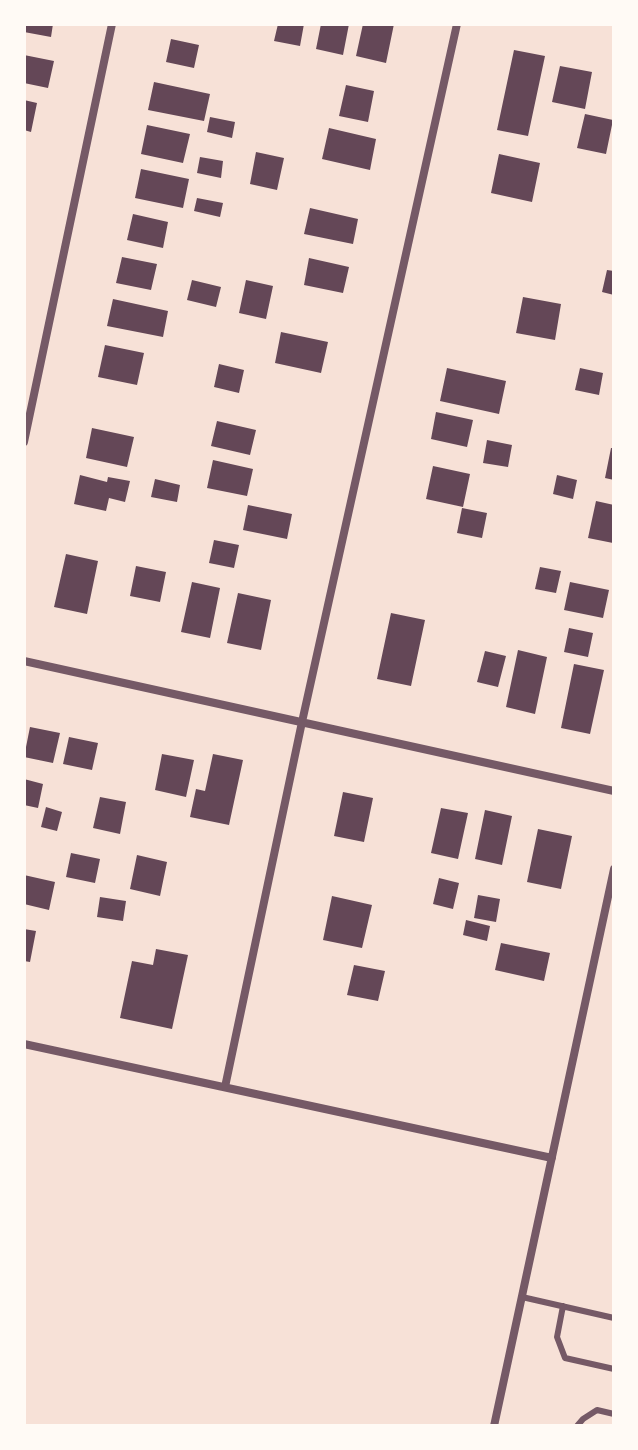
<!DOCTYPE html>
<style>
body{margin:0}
#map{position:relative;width:638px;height:1450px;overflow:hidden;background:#f7e1d7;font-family:Rubik,sans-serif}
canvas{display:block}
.frame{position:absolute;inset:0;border:26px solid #fffaf5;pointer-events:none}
</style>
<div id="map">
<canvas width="638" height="1450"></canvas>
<div class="frame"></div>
</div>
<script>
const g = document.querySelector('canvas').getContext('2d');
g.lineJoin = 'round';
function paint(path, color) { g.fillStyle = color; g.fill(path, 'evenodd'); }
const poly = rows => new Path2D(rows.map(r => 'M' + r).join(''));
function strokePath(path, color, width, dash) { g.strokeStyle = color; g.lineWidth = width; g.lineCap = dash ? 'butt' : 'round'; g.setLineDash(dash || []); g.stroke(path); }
const building = poly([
 [24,24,53,24,51,37,24,32],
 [278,24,304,24,300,46,274,41],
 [321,24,349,24,343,55,316,49],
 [363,24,394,24,386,63,356,56],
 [171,39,199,45,194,68,166,62],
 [514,50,545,56,528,136,497,130],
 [24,55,54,61,48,88,24,83],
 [560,66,592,72,585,109,552,102],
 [154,82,210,94,204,121,148,110],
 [346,85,374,91,368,122,339,116],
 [24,100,37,103,31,132,24,130],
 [585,114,613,120,606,154,577,148],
 [210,117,235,122,232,138,207,132],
 [147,125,190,134,183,163,141,154],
 [329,128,376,139,370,170,322,159],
 [256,152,284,158,277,190,250,184],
 [499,154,540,163,532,202,491,193],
 [200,157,223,161,221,178,197,173],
 [141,169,189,179,183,208,135,198],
 [197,198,223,203,220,217,194,211],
 [310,208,358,219,353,244,304,234],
 [133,214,168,222,163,248,127,240],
 [122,257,157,264,151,290,116,283],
 [309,258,349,267,343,293,304,285],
 [607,270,614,271,614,295,602,292],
 [192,280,221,287,216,307,187,300],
 [246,280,273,286,266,319,239,313],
 [523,297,561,304,555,340,516,333],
 [113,299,168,311,163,337,107,326],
 [281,332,328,342,321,373,275,363],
 [105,345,144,353,137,385,98,377],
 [219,364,244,370,239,393,214,387],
 [447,368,506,381,499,414,440,401],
 [580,368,603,373,599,395,575,390],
 [436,412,473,420,467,447,431,439],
 [217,421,256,430,250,455,211,446],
 [92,428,134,437,127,467,86,458],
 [487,440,512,445,508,467,483,463],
 [611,448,614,448,614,480,605,478],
 [213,460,253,469,247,496,207,488],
 [433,466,470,474,463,507,426,499],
 [80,475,107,482,108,477,130,481,125,502,109,498,106,511,74,504],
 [557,475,577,480,573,499,553,494],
 [155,479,180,485,177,502,151,497],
 [596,501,614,505,613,543,588,538],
 [248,505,292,514,287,539,243,530],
 [462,508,487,513,482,538,457,533],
 [214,540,239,545,234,568,209,563],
 [66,554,98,561,87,614,54,607],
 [136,566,166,572,160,602,130,596],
 [540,567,561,571,556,593,535,589],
 [192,582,220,588,210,638,181,632],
 [570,582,609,590,603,618,564,610],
 [238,593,271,600,261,650,227,643],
 [391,613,425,620,411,686,377,679],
 [569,628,593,633,588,657,564,652],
 [518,650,547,657,535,714,506,707],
 [485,651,506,656,498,687,477,682],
 [574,664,604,670,590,734,561,728],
 [30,727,60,733,53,763,24,757],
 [69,737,98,743,92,770,63,764],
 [162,754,194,760,186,797,155,790],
 [213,754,243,760,229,825,190,817,196,789,205,791],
 [24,779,43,784,38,808,24,805],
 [343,792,373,798,364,842,334,836],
 [100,797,126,802,120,834,93,828],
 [46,807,62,812,57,831,41,827],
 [441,808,468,813,458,859,431,853],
 [485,810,512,816,502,865,475,859],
 [538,829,572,836,561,889,527,882],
 [71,853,100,859,95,883,66,877],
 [137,855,167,862,160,896,130,889],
 [24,875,55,882,49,910,24,904],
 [439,878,459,883,453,909,433,904],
 [478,895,500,899,496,922,474,918],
 [332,896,372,905,362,948,323,940],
 [100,897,126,901,123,921,97,917],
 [466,920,490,926,487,941,463,935],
 [24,929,36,931,30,962,24,961],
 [501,943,550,953,544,981,495,970],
 [156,949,188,955,172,1029,120,1018,132,961,153,965],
 [354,965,385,971,378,1001,347,995]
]);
const service = poly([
 [522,1297,614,1318],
 [563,1306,557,1337,565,1358,614,1369],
 [577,1426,583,1419,597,1410,614,1414]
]);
const minor = poly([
 [24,442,112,24],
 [24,661,614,791],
 [24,1044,552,1158],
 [225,1087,302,722,457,24],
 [494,1426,614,869]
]);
paint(building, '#644757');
strokePath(service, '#755966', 6);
strokePath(minor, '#755966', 8);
</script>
